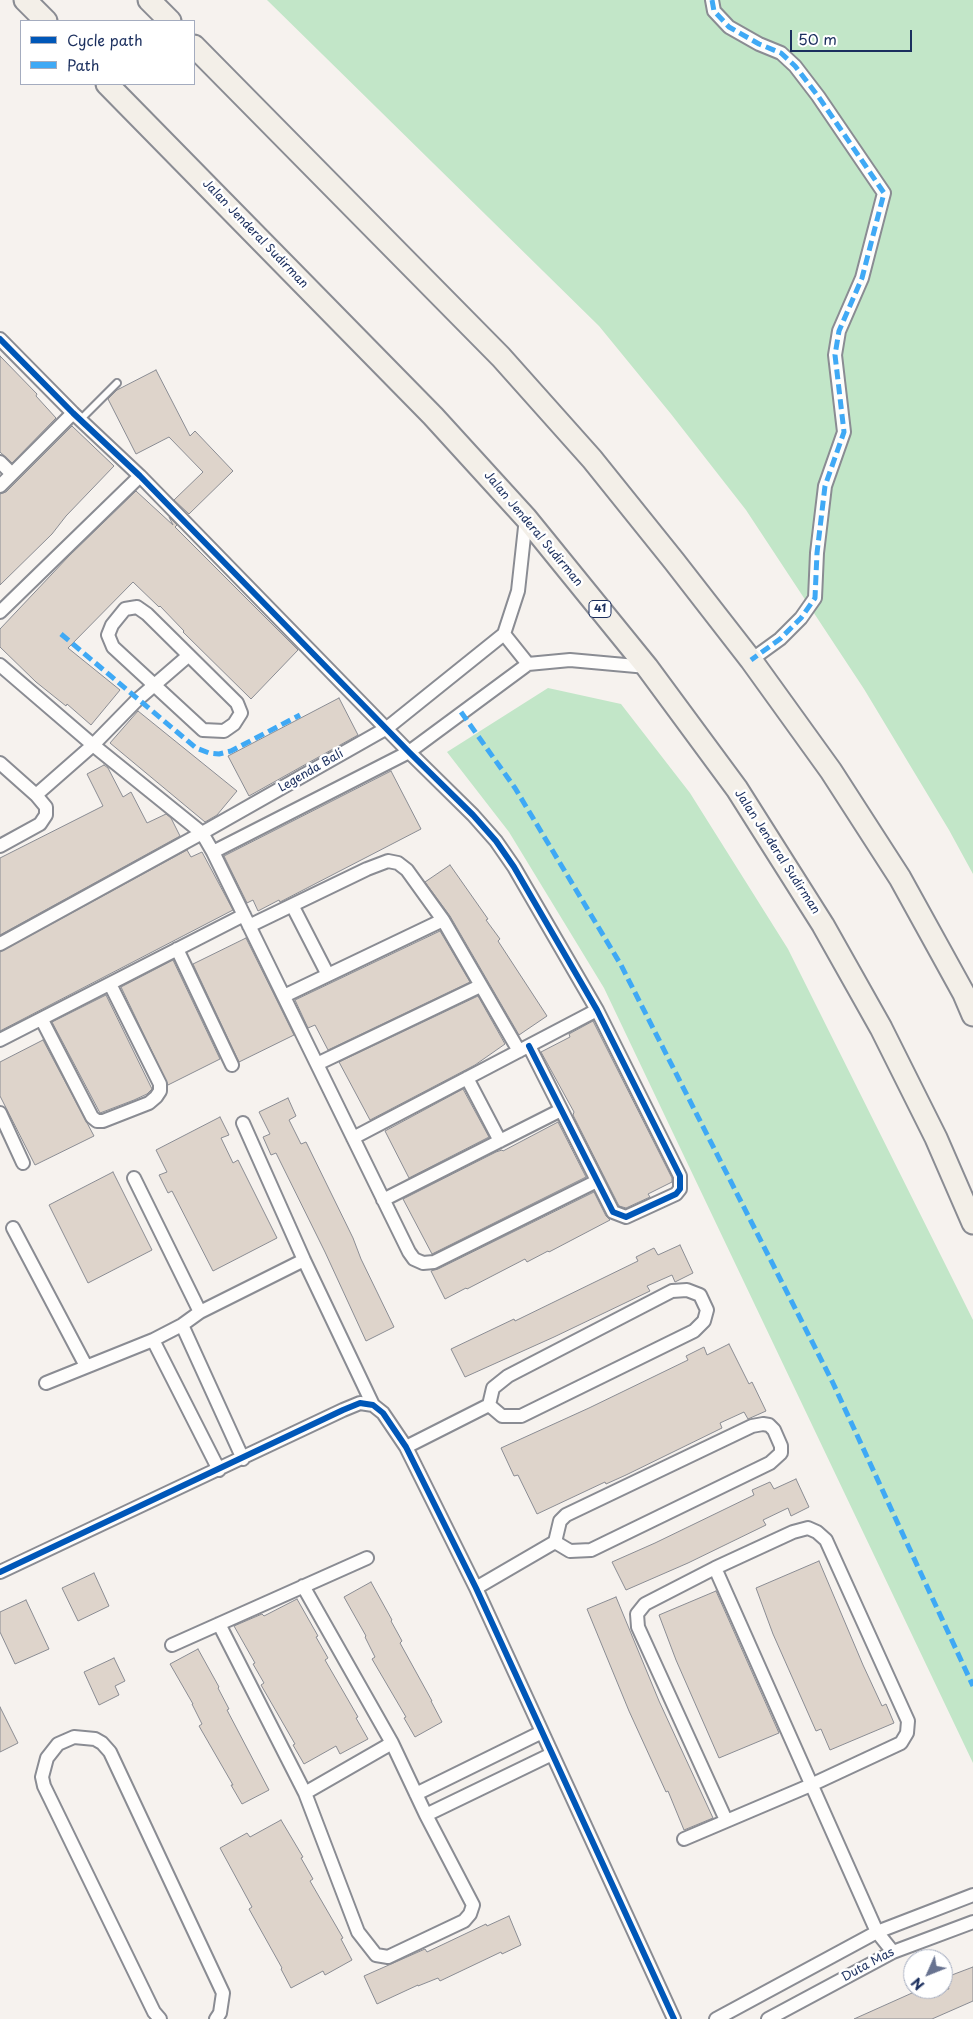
<!DOCTYPE html>
<style>
body{margin:0}
#map{position:relative;width:973px;height:2019px;overflow:hidden;background:#f6f2ee;font-family:"Playpen Sans",sans-serif}
canvas{display:block}
.legend{position:absolute;left:20px;top:20px;width:175px;height:65px;box-sizing:border-box;background:#fff;border:1px solid #a4acbf;margin:0;padding:6px 9px;list-style:none;font-size:15px;color:#1b2f5e}
.legend li{display:flex;align-items:center;gap:10px;height:25px}
.legend b{width:25px;border:1px solid #a4acbf}
.north{position:absolute;left:903px;top:1949px;width:50px;height:50px;box-sizing:border-box;background:#fff;border:1px solid #a4acbf;border-radius:50%;rotate:226deg;font-size:14px;font-weight:700;line-height:20px;text-align:center;color:#1b2f5e}
.north::after{content:'';display:block;margin:auto;width:18px;height:22px;background:#687390;clip-path:polygon(50% 0,100% 100%,50% 72%,0 100%)}
.scale{position:absolute;left:790px;top:30px;width:122px;height:22px;box-sizing:border-box;border:2px solid #1b2f5e;border-top:0;padding-left:6px;font-size:15px;line-height:18px;white-space:nowrap;color:#1b2f5e;-webkit-text-stroke:4px #fff;paint-order:stroke}
</style>
<div id="map">
<canvas width="973" height="2019"></canvas>
<ul class="legend">
<li><b style="height:6px;background:#0057b8"></b>Cycle path</li>
<li><b style="height:6px;background:#3fa9f5"></b>Path</li>
</ul>
<div class="north">N</div>
<div class="scale">50 m</div>
</div>
<script>
const g = document.querySelector('canvas').getContext('2d');
g.lineJoin = 'round';
function paint(path, color) { g.fillStyle = color; g.fill(path, 'evenodd'); }
const poly = rows => new Path2D(rows.map(r => 'M' + r).join(''));
function strokePath(path, color, width, dash) { g.strokeStyle = color; g.lineWidth = width; g.lineCap = dash ? 'butt' : 'round'; g.setLineDash(dash || []); g.stroke(path); }
function label(font, color, halo, rows, align = 'center') {
  g.font = font + ' "Playpen Sans",sans-serif'; g.lineWidth = 5; g.setLineDash([]); g.textBaseline = 'middle'; g.strokeStyle = halo; g.fillStyle = color; for (const [text, x, y, turn = 0] of rows) {
    g.save(); g.translate(x, y); g.rotate((+turn || 0) * Math.PI / 180); g.textAlign = isNaN(turn) ? turn : align; if (halo) g.strokeText(text, 0, 0); g.fillText(text, 0, 0); g.restore();
  }
}
const green = poly([
 [267,0,973,0,973,874,949,830,864,689,746,510,671,414,599,326],
 [548,688,621,704,690,793,788,949,973,1320,973,1763,604,988,509,832,447,752]
]);
const building = poly([
 [0,356,37,394,36,396,56,418,12,463,0,452,0,356],
 [156,370,190,436,195,431,233,471,189,514,174,500,203,472,169,437,136,454,108,399,117,390,156,370],
 [72,426,114,466,66,516,52,534,0,585,0,494,6,492,72,426],
 [136,491,173,525,169,517,177,525,175,527,298,650,251,699,183,632,184,631,160,606,159,607,133,582,68,648,120,690,91,725,67,704,66,706,36,682,0,647,0,629,69,556,136,491],
 [339,698,358,735,249,796,228,756,339,698],
 [138,711,237,791,217,815,205,822,110,743,138,711],
 [104,765,108,768,123,797,131,792,147,823,166,814,171,818,180,836,0,935,0,858,103,806,87,774,104,765],
 [391,771,421,829,280,902,279,900,258,911,253,900,247,903,224,856,391,771],
 [187,850,191,857,202,852,233,910,0,1031,0,952,187,850],
 [450,865,488,919,486,920,500,939,498,941,547,1016,519,1035,450,916,425,882,450,865],
 [440,931,470,982,328,1050,315,1025,308,1028,295,1000,440,931],
 [246,938,294,1035,239,1062,193,964,246,938],
 [173,960,220,1059,168,1085,121,987,173,960],
 [106,995,152,1089,147,1094,134,1100,100,1113,52,1022,106,995],
 [478,996,505,1044,475,1065,370,1120,339,1062,478,996],
 [593,1021,672,1178,672,1182,648,1194,650,1197,626,1208,619,1206,573,1115,574,1112,541,1052,570,1037,569,1034,593,1021],
 [43,1040,94,1136,35,1165,0,1096,0,1062,43,1040],
 [463,1089,489,1137,409,1178,385,1131,463,1089],
 [288,1098,296,1116,289,1120,301,1144,306,1142,353,1238,361,1259,394,1327,366,1341,325,1252,276,1153,271,1155,263,1137,270,1134,259,1112,288,1098],
 [220,1117,229,1135,221,1138,233,1163,238,1160,277,1238,213,1271,172,1191,168,1193,159,1175,167,1172,156,1150,220,1117],
 [558,1122,586,1177,432,1254,403,1199,496,1152,502,1150,503,1151,558,1122],
 [113,1172,152,1250,88,1283,49,1205,113,1172],
 [594,1192,606,1216,610,1220,549,1252,548,1251,527,1262,525,1259,467,1289,466,1288,445,1299,431,1271,438,1269,594,1192],
 [680,1245,693,1273,675,1282,672,1275,647,1286,650,1291,554,1337,465,1377,451,1349,514,1319,515,1321,638,1261,636,1257,654,1248,658,1255,680,1245],
 [729,1344,749,1384,752,1382,766,1411,748,1419,744,1412,720,1423,722,1428,626,1475,606,1484,605,1482,537,1514,518,1475,514,1476,501,1448,589,1408,688,1360,686,1356,704,1347,707,1355,729,1344],
 [796,1479,809,1507,791,1516,788,1508,763,1520,766,1525,688,1563,626,1590,612,1562,655,1543,754,1495,752,1490,770,1482,774,1489,796,1479],
 [819,1561,863,1665,882,1706,886,1704,894,1723,830,1750,821,1729,816,1731,773,1634,756,1588,819,1561],
 [94,1573,109,1606,78,1621,62,1588,94,1573],
 [371,1582,392,1620,391,1621,402,1641,400,1643,432,1701,431,1701,442,1722,415,1737,404,1718,406,1717,372,1659,375,1657,365,1637,366,1636,344,1597,371,1582],
 [716,1591,779,1733,719,1758,676,1660,659,1615,716,1591],
 [616,1597,659,1701,713,1818,684,1830,668,1791,666,1792,629,1711,587,1609,616,1597],
 [297,1599,318,1636,316,1637,328,1658,325,1660,358,1717,356,1718,368,1739,340,1754,336,1746,304,1764,293,1745,295,1744,261,1685,264,1683,253,1664,255,1663,234,1626,262,1614,264,1616,297,1599],
 [26,1600,49,1649,15,1664,0,1632,0,1612,26,1600],
 [198,1649,219,1687,218,1688,229,1709,227,1710,269,1790,242,1804,231,1785,233,1785,199,1726,202,1724,192,1704,193,1704,170,1664,198,1649],
 [114,1658,125,1681,115,1686,119,1695,99,1705,84,1672,114,1658],
 [0,1707,18,1743,0,1752,0,1707],
 [281,1820,303,1857,301,1858,313,1879,310,1881,343,1938,341,1939,352,1960,325,1975,323,1971,291,1988,281,1969,282,1968,249,1909,252,1907,220,1848,247,1833,250,1837,281,1820],
 [509,1916,521,1945,502,1954,501,1952,440,1981,438,1978,418,1986,418,1985,377,2004,364,1976,425,1949,427,1952,486,1924,487,1926,509,1916],
 [973,1967,973,2001,932,2019,854,2019,921,1989,949,1989,944,1978,973,1967]
]);
const service = poly([
 [80,420,117,383]
]);
const minor = poly([
 [712,0,714,11,729,27,759,44,781,53,795,66,818,96,884,193,862,278,839,331,835,355,844,432,825,486,817,553,815,598,801,618,780,639,751,660],
 [0,339,73,413,140,476,409,752,473,815,496,841,514,867,597,1010,680,1176,680,1189,676,1194,626,1217,613,1212,529,1046],
 [0,462,12,474],
 [0,486,73,413],
 [137,607,147,614,237,703,241,713,234,724,224,731,203,730,113,647,108,635,112,625,125,609,137,607],
 [0,612,140,476],
 [504,634,528,664],
 [0,665,93,745,202,833,213,852,409,1252,414,1259,423,1263,434,1262,597,1181],
 [0,763,36,795,46,807,46,815,40,824,0,846],
 [36,795,93,745,137,700,188,656],
 [213,852,409,752,528,664,570,660,647,667],
 [292,905,328,975],
 [249,926,367,869,388,861,398,863,407,870,443,920,519,1051],
 [0,944,202,833,387,728,504,634,518,591,526,518],
 [177,949,232,1065],
 [284,996,443,920],
 [42,1020,92,1117,97,1121,103,1121,149,1103,156,1097,160,1091,160,1084,110,984],
 [0,1040,244,915],
 [317,1064,480,986],
 [467,1078,500,1141],
 [0,1113,23,1163],
 [243,1123,304,1260,373,1405],
 [353,1138,597,1010],
 [134,1178,200,1312],
 [383,1200,561,1110],
 [13,1228,86,1366],
 [182,1325,243,1459],
 [153,1340,219,1470],
 [46,1383,153,1340,182,1325,200,1312,304,1260],
 [406,1447,489,1405,493,1388,508,1376,672,1291,687,1290,700,1295,707,1310,704,1321,694,1331,521,1416,502,1416,489,1405],
 [715,1568,877,1932,893,1952],
 [0,1572,343,1410,360,1403,373,1405,383,1413,406,1447,476,1588,674,2019],
 [476,1588,555,1542,560,1521,566,1515,752,1426,763,1424,769,1425,774,1430,781,1446,781,1453,770,1463,591,1550,570,1551,555,1542],
 [219,1624,305,1793,358,1932,376,1955,388,1957,464,1921,470,1914,473,1905,426,1815,392,1743,303,1586],
 [172,1645,367,1558],
 [305,1793,392,1743],
 [416,1794,542,1732],
 [426,1815,552,1754],
 [684,1839,811,1785,901,1743,907,1733,908,1721,826,1540,817,1532,808,1528,793,1532,715,1568,645,1604,637,1614,638,1627,726,1820],
 [160,2019,154,2012,44,1786,42,1777,47,1758,58,1744,74,1737,95,1739,102,1743,110,1752,223,1993,220,2013,216,2019],
 [716,2019,877,1932,973,1895],
 [768,2019,893,1952,973,1922]
]);
const trunk = poly([
 [25,0,46,21],
 [149,0,170,21],
 [194,46,501,357,592,459,674,561,751,660,831,771,900,878,964,994,973,1015],
 [107,84,433,416,526,518,647,667,737,789,823,925,881,1028,936,1138,973,1223]
]);
const quiet = poly([
 [712,0,714,11,729,27,759,44,781,53,795,66,818,96,884,193,862,278,839,331,835,355,844,432,825,486,817,553,815,598,801,618,780,639,751,660],
 [61,634,196,748,209,753,219,754,231,751,300,715],
 [461,712,515,788,621,965,832,1381,973,1686]
]);
const cycleway = poly([
 [0,339,73,413,140,476,409,752,473,815,496,841,514,867,597,1010,680,1176,680,1189,676,1194,626,1217,613,1212,529,1046],
 [0,1572,343,1410,360,1403,373,1405,383,1413,406,1447,476,1588,674,2019]
]);
const shields = [
 [600,609,22]
];
const shieldNames = [
 ["41",600,609]
];
const streetNames = [
 ["Jalan Jenderal Sudirman",255,234,46],
 ["Jalan Jenderal Sudirman",533,529,50],
 ["Legenda Bali",311,771,-30],
 ["Jalan Jenderal Sudirman",777,852,57],
 ["Duta Mas",868,1965,-28]
];
paint(green, '#c2e6c8');
paint(building, '#ded4cb');
strokePath(building, '#8a8c93', 1);
strokePath(service, '#8a8c93', 10);
strokePath(minor, '#8a8c93', 16);
strokePath(trunk, '#8a8c93', 25);
strokePath(service, '#fefdfc', 6);
strokePath(minor, '#fefdfc', 12);
strokePath(trunk, '#f3efe8', 21);
strokePath(quiet, '#3fa9f5', 5, [10, 5]);
strokePath(cycleway, '#0057b8', 6);
for (const [x, y, w] of shields) { const box = new Path2D(); box.roundRect(x - w / 2, y - 8.5, w, 17, 4); g.fillStyle = '#fff'; g.fill(box); strokePath(box, '#1b2f5e', 1); }
label('bold 11px', '#1b2f5e', null, shieldNames);
label('12px', '#1b2f5e', '#fff', streetNames);
</script>
